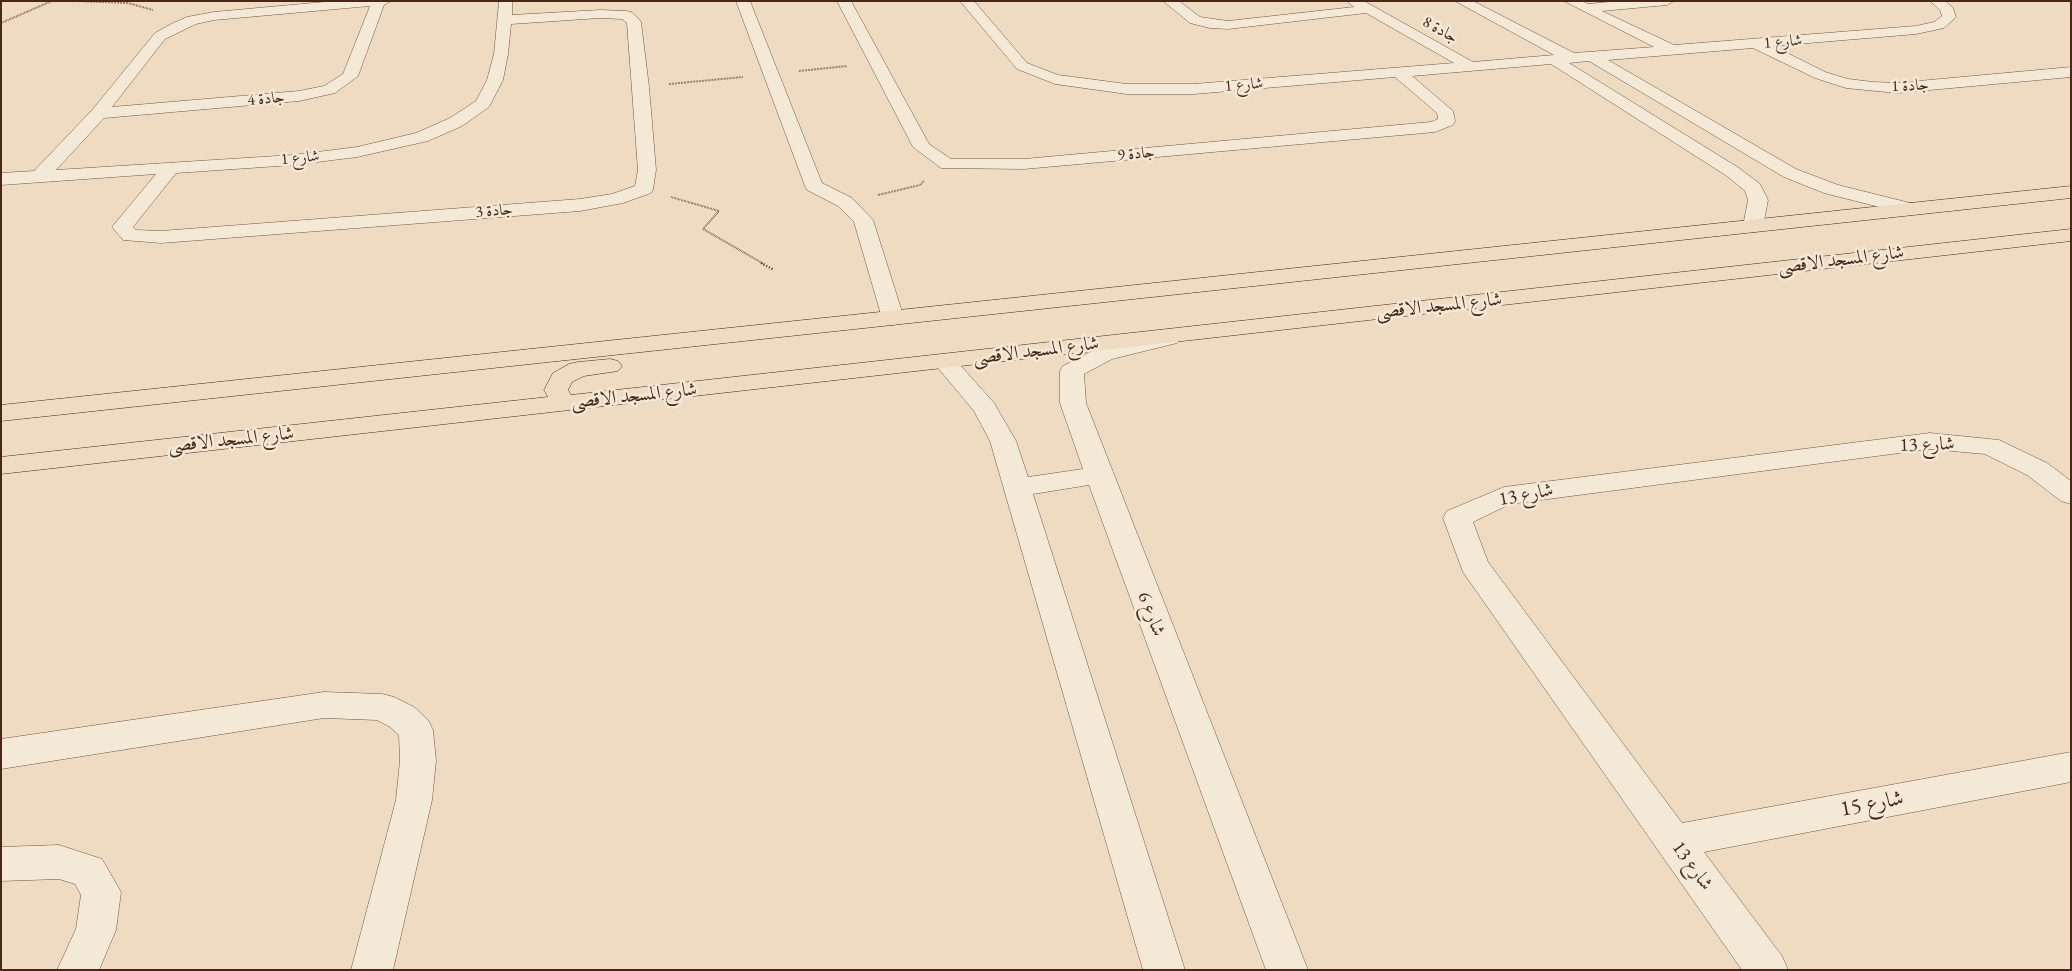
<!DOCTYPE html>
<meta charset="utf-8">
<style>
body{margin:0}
#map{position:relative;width:2072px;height:971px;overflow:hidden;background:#eedbc2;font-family:"EB Garamond",serif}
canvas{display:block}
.frame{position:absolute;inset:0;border:2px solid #492717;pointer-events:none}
</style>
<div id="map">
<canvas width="2072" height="971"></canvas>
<div class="frame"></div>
</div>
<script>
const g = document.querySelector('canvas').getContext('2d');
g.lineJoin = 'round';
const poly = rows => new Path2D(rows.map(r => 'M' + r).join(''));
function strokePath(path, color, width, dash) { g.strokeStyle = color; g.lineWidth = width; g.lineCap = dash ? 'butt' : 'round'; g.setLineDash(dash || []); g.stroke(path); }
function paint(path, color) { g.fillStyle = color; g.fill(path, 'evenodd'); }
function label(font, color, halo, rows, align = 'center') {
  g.font = font + ' "EB Garamond",Amiri,serif'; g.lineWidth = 5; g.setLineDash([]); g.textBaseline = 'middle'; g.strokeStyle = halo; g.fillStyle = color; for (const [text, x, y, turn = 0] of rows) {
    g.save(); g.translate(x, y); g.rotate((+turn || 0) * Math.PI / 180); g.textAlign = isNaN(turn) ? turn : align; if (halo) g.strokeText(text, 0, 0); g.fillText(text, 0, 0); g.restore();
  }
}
const pathFar1 = poly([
 [75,1,128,3,153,10],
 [1,23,52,1],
 [799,71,847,66],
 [669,84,743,77],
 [878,195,920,185,924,181],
 [671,197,719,211,703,229,764,264]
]);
const path = poly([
 [761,263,774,270]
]);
const minor = poly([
 [335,1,391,1,384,5,358,76,335,93,299,101,104,118,56,170,293,155,357,147,416,133,450,118,476,101,487,80,494,54,499,2,512,1,512,15,600,10,626,11,631,12,639,19,641,22,649,87,656,170,653,189,651,193,623,203,580,211,161,243,123,240,112,227,156,174,1,185,1,173,34,171,93,109,155,33,173,23,187,17,214,12,335,1],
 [370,6,343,74,324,86,299,91,112,107,165,39,196,24,214,20,370,6],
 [600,18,622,19,627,23,638,170,635,186,612,194,580,199,161,231,136,230,133,227,176,173,293,165,357,157,428,141,462,126,489,107,503,80,508,54,511,24,600,18],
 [736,1,750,1,822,183,852,198,873,220,904,318,901,323,893,325,885,323,882,318,854,222,838,206,807,190,805,186,736,1],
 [837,1,851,1,929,144,951,159,1024,159,1431,122,1438,119,1437,113,1395,77,1194,94,1127,94,1055,84,1017,69,960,1,974,1,1027,63,1058,75,1127,84,1194,84,1454,63,1366,13,1228,29,1210,28,1190,23,1163,1,1179,1,1200,17,1228,21,1354,7,1347,1,1364,1,1473,62,1554,55,1455,1,1473,1,1574,53,1654,47,1564,1,1582,1,1588,4,1619,1,1674,1,1667,5,1602,11,1674,45,1916,26,1934,22,1942,16,1940,10,1930,1,1946,1,1953,8,1956,17,1944,28,1916,34,1773,46,1825,72,1848,79,1873,82,1897,83,2071,67,2071,77,1897,93,1846,88,1815,78,1753,48,1608,60,1796,169,1838,185,1918,205,1921,209,1918,213,1911,215,1824,193,1784,177,1589,61,1569,63,1739,168,1760,184,1768,200,1763,226,1760,230,1753,232,1746,230,1743,226,1748,200,1745,191,1727,176,1551,64,1412,76,1453,111,1455,121,1453,125,1435,132,1024,169,941,168,913,147,837,1],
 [1169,331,1177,333,1181,338,1177,343,1112,359,1084,374,1086,403,1308,970,1266,970,1089,485,1033,494,1185,970,1143,970,990,441,974,411,933,362,937,357,945,355,953,357,994,403,1016,441,1028,477,1083,469,1060,403,1060,371,1063,366,1096,349,1169,331],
 [1930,433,1999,440,2047,463,2071,481,2071,504,2061,501,2027,475,1985,454,1930,449,1510,504,1473,522,1488,562,1682,823,2071,752,2071,782,1704,852,1782,956,1788,970,1742,970,1463,572,1443,518,1447,511,1504,487,1930,433],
 [324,692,382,694,394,697,414,707,428,720,433,730,436,761,432,800,393,970,351,970,396,800,400,761,399,735,390,727,377,720,324,718,1,769,1,739,324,692],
 [59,845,102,859,121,892,116,930,99,970,57,970,76,929,81,895,75,884,59,879,1,881,1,847,59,845]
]);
const major = poly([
 [2071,186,2071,198,1,421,1,405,2071,186],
 [2071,229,2071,241,1,474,1,457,548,397,544,390,553,373,569,364,578,362,610,359,618,361,622,366,618,371,584,376,572,382,568,390,571,395,2071,229]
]);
const farStreetnames = [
 ["جادة 8",1440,30,29],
 ["شارع 1",1783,42,-5],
 ["شارع 1",1244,85,-5],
 ["جادة 1",1910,86,-3],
 ["جادة 4",266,99,-5],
 ["جادة 9",1136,154,-5],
 ["شارع 1",300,158,-6],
 ["جادة 3",494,211,-4]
];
const streetNames = [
 ["شارع المسجد الاقصى",1841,260,-7],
 ["شارع المسجد الاقصى",1439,306,-6],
 ["شارع المسجد الاقصى",1036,351,-7],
 ["شارع المسجد الاقصى",634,396,-6],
 ["شارع المسجد الاقصى",231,440,-6],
 ["شارع 13",1927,445,-2],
 ["شارع 13",1526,495,-11],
 ["شارع 6",1151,614,69],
 ["شارع 13",1692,866,54]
];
const nearStreetnames = [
 ["شارع 15",1872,804,-11]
];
strokePath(minor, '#725442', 1);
strokePath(major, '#492717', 1);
strokePath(pathFar1, '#492717', 2, [0.5, 1]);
strokePath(path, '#492717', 2.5, [1, 2]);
paint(minor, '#f4e8d7');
paint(major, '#eedbc2');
label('16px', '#492717', '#f4e8d7', farStreetnames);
label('19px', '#492717', '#f4e8d7', streetNames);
label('22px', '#492717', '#f4e8d7', nearStreetnames);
</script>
